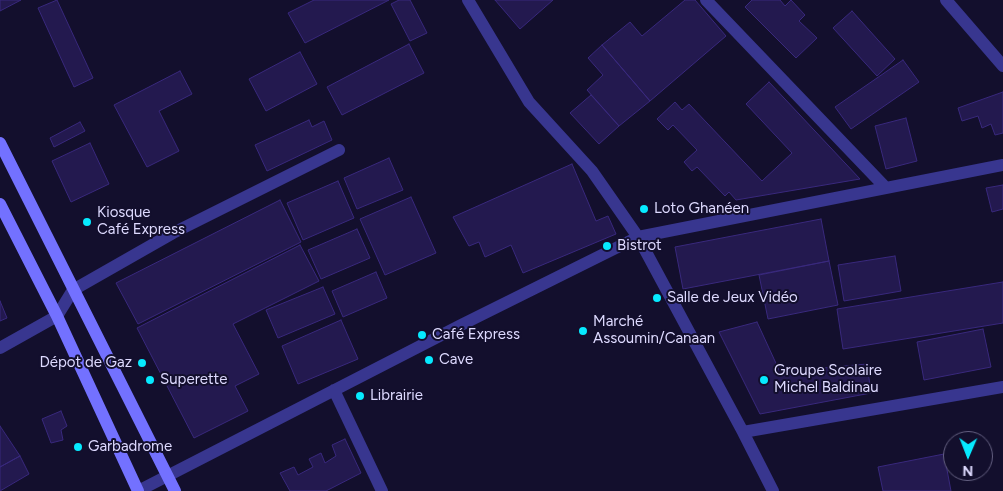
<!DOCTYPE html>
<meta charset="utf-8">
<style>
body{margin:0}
#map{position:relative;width:1003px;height:491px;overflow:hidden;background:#130f2d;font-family:Figtree,sans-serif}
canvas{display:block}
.north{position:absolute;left:943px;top:431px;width:50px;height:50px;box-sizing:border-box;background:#130f2d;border:1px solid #646081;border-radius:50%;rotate:181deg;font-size:14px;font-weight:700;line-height:20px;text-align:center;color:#dedaff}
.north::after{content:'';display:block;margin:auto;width:18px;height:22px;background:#06eaff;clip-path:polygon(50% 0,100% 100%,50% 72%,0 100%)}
</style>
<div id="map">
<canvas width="1003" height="491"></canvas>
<div class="north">N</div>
</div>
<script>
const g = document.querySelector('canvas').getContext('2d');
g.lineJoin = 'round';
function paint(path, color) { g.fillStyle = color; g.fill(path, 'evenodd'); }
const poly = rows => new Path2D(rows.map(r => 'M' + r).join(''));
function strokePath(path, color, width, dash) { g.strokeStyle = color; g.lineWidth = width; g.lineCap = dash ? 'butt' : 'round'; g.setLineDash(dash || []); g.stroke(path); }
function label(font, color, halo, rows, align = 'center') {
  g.font = font + ' Figtree,sans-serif'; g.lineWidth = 4; g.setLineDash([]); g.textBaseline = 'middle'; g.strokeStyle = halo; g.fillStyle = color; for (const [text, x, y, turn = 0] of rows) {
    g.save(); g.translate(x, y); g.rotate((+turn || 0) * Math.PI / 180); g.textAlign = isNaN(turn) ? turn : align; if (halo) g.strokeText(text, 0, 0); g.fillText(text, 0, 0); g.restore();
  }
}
const building = poly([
 [0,0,21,0,0,11,0,0],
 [57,0,93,78,74,87,38,8,57,0],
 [314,0,389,0,305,43,288,13,314,0],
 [399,0,410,0,427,33,410,41,391,4,399,0],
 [495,0,553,0,520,29,495,0],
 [685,0,695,0,726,36,650,101,602,45,630,22,642,36,685,0],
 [752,0,780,0,785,6,791,0,805,15,799,21,817,38,796,58,745,7,752,0],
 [852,11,895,59,877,76,833,28,852,11],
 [409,44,424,73,342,115,327,87,409,44],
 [602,45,650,101,619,126,587,90,603,75,588,58,602,45],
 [300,52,317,84,266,111,249,79,300,52],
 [903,60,919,82,851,129,835,107,903,60],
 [180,71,192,94,159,111,179,151,147,167,114,105,180,71],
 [769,82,860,179,736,200,729,192,725,196,697,167,692,171,684,162,697,150,673,125,668,130,657,119,675,102,682,110,689,104,762,181,792,153,746,104,769,82],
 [1003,92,1003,133,995,135,991,124,982,128,978,116,962,121,958,108,1003,92],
 [591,95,619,126,599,144,570,113,591,95],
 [906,118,917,161,886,169,875,126,906,118],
 [309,120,312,127,324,121,332,140,267,171,255,145,309,120],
 [80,122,85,131,54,147,50,138,80,122],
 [90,143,109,184,71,202,52,161,90,143],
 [389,158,403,190,357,209,344,178,389,158],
 [572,164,596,221,608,216,616,234,523,273,511,245,485,257,479,242,469,246,453,217,572,164],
 [338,181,354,218,303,240,287,203,338,181],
 [1003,185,1003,209,992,212,986,188,1003,185],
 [411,197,436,253,385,275,360,219,411,197],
 [280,200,301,242,138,324,116,283,280,200],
 [821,219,829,261,683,289,675,247,821,219],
 [357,229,370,258,321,279,308,250,357,229],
 [300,245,319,281,233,324,259,374,235,386,248,411,194,438,137,328,300,245],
 [895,256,901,291,844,301,838,265,895,256],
 [829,261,838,305,768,319,759,275,829,261],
 [376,272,387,298,343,317,332,291,376,272],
 [1003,282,1003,323,843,349,837,309,1003,282],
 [323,287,335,314,278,338,266,310,323,287],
 [0,301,7,318,0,321,0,301],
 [341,320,358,359,298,384,282,346,341,320],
 [757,322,780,372,867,364,871,393,760,414,719,332,757,322],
 [983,329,991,367,924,380,917,342,983,329],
 [61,411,67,426,61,430,63,440,51,443,42,419,61,411],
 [0,426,20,456,0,467,0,426],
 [345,439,361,473,326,491,290,491,280,473,294,467,298,475,313,467,309,459,321,453,325,463,336,456,332,445,345,439],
 [944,454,951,491,883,491,878,467,944,454],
 [20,456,29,474,0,491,0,467,20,456]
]);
const street = poly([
 [468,0,529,102,592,171,638,237,743,432,773,491],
 [706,0,886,188],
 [946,0,1003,66],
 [0,348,57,316,73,290,173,233,339,150],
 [334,390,382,491],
 [743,432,1003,387],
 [138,491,461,325,638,237,1003,165]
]);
const secondary = poly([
 [0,143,175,491],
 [0,204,57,316,138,491]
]);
const markers = [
 [644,209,5,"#06eaff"],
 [87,222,5,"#06eaff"],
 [607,246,5,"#06eaff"],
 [657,298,5,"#06eaff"],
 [583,331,5,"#06eaff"],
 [422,335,5,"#06eaff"],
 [429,360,5,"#06eaff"],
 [142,363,5,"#06eaff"],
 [150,380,5,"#06eaff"],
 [764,380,5,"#06eaff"],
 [360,396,5,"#06eaff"],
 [78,447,5,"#06eaff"]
];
const poiNames = [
 ["Loto Ghanéen",654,209],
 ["Kiosque",97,213],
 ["Café Express",97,230],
 ["Bistrot",617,246],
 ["Salle de Jeux Vidéo",667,298],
 ["Marché",593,322],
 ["Assoumin/Canaan",593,339],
 ["Café Express",432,335],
 ["Cave",439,360],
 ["Dépot de Gaz",132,363,"right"],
 ["Groupe Scolaire",774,371],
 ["Michel Baldinau",774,388],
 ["Superette",160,380],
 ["Librairie",370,396],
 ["Garbadrome",88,447]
];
paint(building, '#23194f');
strokePath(building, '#39297d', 1);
strokePath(street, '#38368f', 12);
strokePath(secondary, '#7371ff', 12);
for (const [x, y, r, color] of markers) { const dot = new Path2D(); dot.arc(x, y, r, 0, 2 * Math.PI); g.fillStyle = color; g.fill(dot); strokePath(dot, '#130f2d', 2); }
label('15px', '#dedaff', '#130f2d', poiNames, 'left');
</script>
